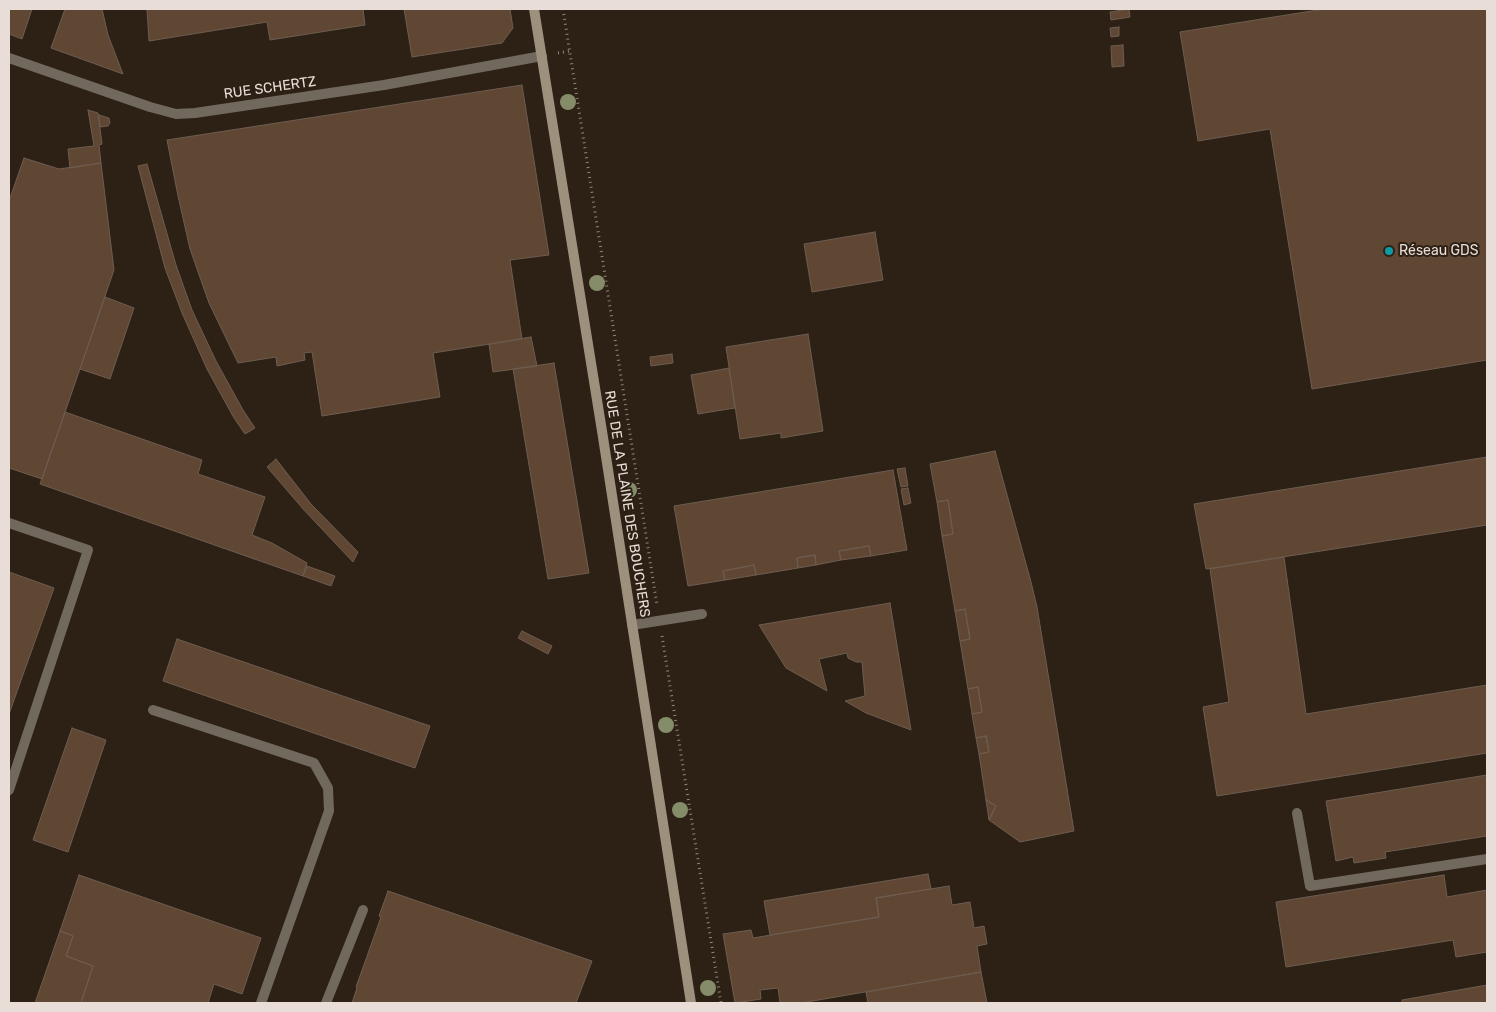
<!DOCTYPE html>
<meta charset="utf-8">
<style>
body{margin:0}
#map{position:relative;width:1496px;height:1012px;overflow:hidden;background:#2d2015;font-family:Rubik,sans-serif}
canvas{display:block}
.frame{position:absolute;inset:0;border:10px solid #e8ded7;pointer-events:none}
</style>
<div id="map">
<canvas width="1496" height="1012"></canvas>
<div class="frame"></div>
</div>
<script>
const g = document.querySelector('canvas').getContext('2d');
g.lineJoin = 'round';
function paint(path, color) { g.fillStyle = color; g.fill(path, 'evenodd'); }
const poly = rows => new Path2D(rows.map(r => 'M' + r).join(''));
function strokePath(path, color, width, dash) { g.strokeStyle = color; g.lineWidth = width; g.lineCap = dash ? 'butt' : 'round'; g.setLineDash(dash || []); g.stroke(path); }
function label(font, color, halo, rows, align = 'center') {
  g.font = font + ' Rubik,sans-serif'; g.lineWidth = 4; g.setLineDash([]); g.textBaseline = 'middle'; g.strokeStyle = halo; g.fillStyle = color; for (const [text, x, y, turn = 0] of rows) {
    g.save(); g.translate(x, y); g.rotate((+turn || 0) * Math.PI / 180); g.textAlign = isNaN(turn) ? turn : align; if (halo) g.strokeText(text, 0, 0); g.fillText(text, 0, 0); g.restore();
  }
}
const building = poly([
 [9,9,32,9,22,39,9,34,9,9],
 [65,9,102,9,108,35,123,74,51,48,65,9],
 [147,9,363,9,365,25,270,40,267,22,149,41,147,9],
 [404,9,510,9,513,28,502,43,412,57,404,9],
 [1129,9,1130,17,1111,20,1110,12,1129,9],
 [1324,9,1487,9,1487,360,1312,389,1270,129,1198,141,1180,32,1324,9],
 [1119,27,1119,36,1111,37,1110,28,1119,27],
 [1123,45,1124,66,1112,67,1111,46,1123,45],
 [522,85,549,255,510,260,522,339,433,353,440,397,322,416,312,352,304,353,305,360,277,366,276,357,238,363,209,303,190,249,178,196,167,140,522,85],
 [88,110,98,113,102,144,99,145,101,163,70,168,68,149,94,146,88,110],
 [99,115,109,118,110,123,108,126,100,127,99,115],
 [24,158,59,169,101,163,114,270,42,479,9,468,9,201,24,158],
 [147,164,176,265,192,310,216,361,243,410,255,428,245,434,234,418,207,369,182,313,165,268,138,166,147,164],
 [875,232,883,280,812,292,804,244,875,232],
 [105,297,134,308,110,379,80,369,105,297],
 [808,334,823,431,781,438,781,433,740,439,726,347,808,334],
 [531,337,537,366,493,372,489,344,531,337],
 [672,354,673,363,651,366,650,357,672,354],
 [554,363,589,573,548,579,513,369,554,363],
 [729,368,735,408,698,414,691,375,729,368],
 [65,412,202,460,198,474,265,497,252,535,272,543,307,563,303,576,40,484,65,412],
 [995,451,1031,582,1037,607,1074,831,1020,842,989,820,996,806,986,800,979,754,989,752,986,736,976,738,972,714,982,712,978,687,968,689,960,641,970,639,965,609,955,611,942,536,953,534,948,500,937,502,930,464,995,451],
 [1487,457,1487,525,1206,569,1194,504,1487,457],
 [276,459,311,504,358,552,353,562,304,510,267,467,276,459],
 [905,468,908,486,901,487,897,469,905,468],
 [893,470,907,550,871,556,869,546,839,551,841,560,816,565,815,555,797,558,798,568,756,575,754,565,723,571,725,580,688,586,674,506,893,470],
 [908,488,911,503,904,505,901,489,908,488],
 [948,500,953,534,942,536,937,502,948,500],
 [869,546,871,556,841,560,839,551,869,546],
 [815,555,816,565,798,568,797,558,815,555],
 [1284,557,1306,714,1487,685,1487,753,1217,796,1203,707,1229,702,1210,569,1284,557],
 [754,565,756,575,725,580,723,571,754,565],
 [307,566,335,576,331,586,303,576,307,566],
 [9,572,54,588,9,714,9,572],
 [890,603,911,730,866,713,845,701,865,696,862,662,856,662,848,658,847,653,819,659,827,691,786,668,759,625,890,603],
 [965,609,970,639,960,641,955,611,965,609],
 [522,631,552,646,548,654,518,638,522,631],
 [177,639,430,726,415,768,163,681,177,639],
 [978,687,982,712,972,714,968,689,978,687],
 [72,728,106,740,68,852,33,840,72,728],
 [986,736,989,752,979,754,976,738,986,736],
 [1487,775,1487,836,1385,852,1386,858,1354,863,1353,857,1336,861,1326,801,1487,775],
 [986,800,996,806,989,820,986,800],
 [928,874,931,889,876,898,879,917,770,935,764,901,928,874],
 [79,875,261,938,242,994,214,984,208,1003,81,1003,93,966,66,956,73,936,60,931,79,875],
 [1444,875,1447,897,1487,890,1487,952,1456,957,1453,940,1286,967,1276,902,1444,875],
 [949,886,952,905,970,902,974,928,984,926,987,944,977,946,981,972,801,1003,780,1003,778,988,760,990,761,999,735,1003,723,934,751,930,753,938,879,917,876,898,949,886],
 [388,891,592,961,576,1003,352,1003,357,988,356,987,381,917,379,916,388,891],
 [60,931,73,936,66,956,93,966,81,1003,35,1003,60,931],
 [981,972,987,1003,868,1003,866,992,981,972],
 [1487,985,1487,1003,1402,1003,1402,1000,1487,985]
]);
const path = poly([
 [563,9,657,605],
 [558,53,570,51],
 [662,636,721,1003]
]);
const lane = poly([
 [9,523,88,550,9,790],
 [632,625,702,614],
 [153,710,314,763,328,788,329,811,261,1003],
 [1297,813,1310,886,1487,859],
 [326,1003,363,910]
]);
const street = poly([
 [9,58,150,107,176,114,195,113,384,85,542,56]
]);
const secondary = poly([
 [534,9,602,431,691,1003]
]);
const trees = [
 [568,102],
 [597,283],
 [629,490],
 [666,725],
 [680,810],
 [708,988]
];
const markers = [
 [1389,251,5,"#0f9aa8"]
];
const streetNames = [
 ["RUE SCHERTZ",270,88,-8],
 ["RUE DE LA PLAINE DES BOUCHERS",627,504,81]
];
const poiNames = [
 ["Réseau GDS",1399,251]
];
paint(building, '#604734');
strokePath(building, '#6d5d51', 1);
strokePath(path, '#91867d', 3, [1, 4]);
strokePath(lane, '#71695d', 10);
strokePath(street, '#71695d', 10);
strokePath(secondary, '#9d907d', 10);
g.fillStyle = '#858c69';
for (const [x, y] of trees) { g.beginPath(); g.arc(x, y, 8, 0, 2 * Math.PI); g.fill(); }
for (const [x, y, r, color] of markers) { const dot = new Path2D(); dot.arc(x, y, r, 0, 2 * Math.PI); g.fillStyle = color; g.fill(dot); strokePath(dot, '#2d2015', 2); }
label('14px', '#e8ded7', '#2d2015', streetNames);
label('14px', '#e8ded7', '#2d2015', poiNames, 'left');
</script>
